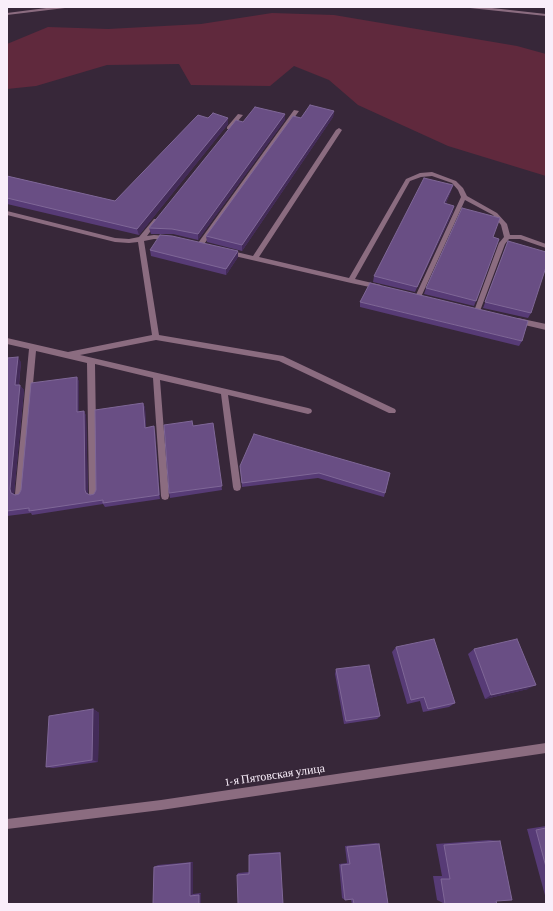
<!DOCTYPE html>
<meta charset="utf-8">
<style>
body{margin:0}
#map{position:relative;width:553px;height:911px;overflow:hidden;background:#372739;font-family:"Crimson Pro",serif}
canvas{display:block}
.frame{position:absolute;inset:0;border:8px solid #f9eefa;pointer-events:none}
</style>
<div id="map">
<canvas width="553" height="911"></canvas>
<div class="frame"></div>
</div>
<script>
const g = document.querySelector('canvas').getContext('2d');
g.lineJoin = 'round';
function paint(path, color) { g.fillStyle = color; g.fill(path, 'evenodd'); }
const poly = rows => new Path2D(rows.map(r => 'M' + r).join(''));
function strokePath(path, color, width, dash) { g.strokeStyle = color; g.lineWidth = width; g.lineCap = dash ? 'butt' : 'round'; g.setLineDash(dash || []); g.stroke(path); }
function label(font, color, halo, rows, align = 'center') {
  g.font = font + ' "Crimson Pro",serif'; g.lineWidth = 3; g.setLineDash([]); g.textBaseline = 'middle'; g.strokeStyle = halo; g.fillStyle = color; for (const [text, x, y, turn = 0] of rows) {
    g.save(); g.translate(x, y); g.rotate((+turn || 0) * Math.PI / 180); g.textAlign = isNaN(turn) ? turn : align; if (halo) g.strokeText(text, 0, 0); g.fillText(text, 0, 0); g.restore();
  }
}
const green = poly([
 [272,13,334,15,517,46,546,54,546,176,448,146,358,105,329,80,294,66,270,86,191,85,179,64,107,65,36,86,7,89,7,44,48,27,108,29,201,24]
]);
const service = poly([
 [294,110,299,111,202,247,198,247,198,243,294,110],
 [238,114,243,115,231,129,227,129,227,127,238,114],
 [339,128,342,130,259,257,349,278,406,179,420,173,432,172,456,181,463,188,467,196,497,213,507,224,510,235,521,235,546,244,546,248,520,239,509,239,505,244,480,311,477,314,475,313,474,311,499,243,504,237,501,225,493,215,465,200,421,297,420,299,416,299,415,297,461,197,458,190,452,183,432,176,421,177,410,181,355,279,381,285,381,289,379,289,351,283,226,254,226,250,228,250,253,256,336,130,339,128],
 [7,211,115,238,129,239,139,237,154,219,158,219,158,221,147,236,154,235,168,236,171,238,170,239,154,239,144,241,159,335,283,356,395,409,396,411,395,413,389,413,279,361,156,340,80,355,308,408,311,409,312,411,311,413,308,414,228,395,241,487,240,490,237,491,234,490,233,487,221,394,160,380,169,496,168,499,165,500,162,499,161,496,153,378,95,364,97,494,96,497,93,498,90,497,89,494,87,363,36,351,23,494,22,497,19,498,16,497,15,494,29,349,7,344,7,338,68,352,152,335,138,242,129,243,115,242,7,215,7,211],
 [518,318,546,324,546,330,516,323,515,321,518,318]
]);
const minor = poly([
 [54,7,67,7,65,8,7,15,7,13,54,7],
 [468,7,483,7,546,14,546,16,470,8,468,7],
 [546,743,546,753,161,810,7,829,7,819,161,800,546,743]
]);
const wall = poly([
 [334,111,333,117,242,251,207,242,206,236,301,118],
 [285,114,285,120,198,240,173,234,151,234,149,228,243,122],
 [208,118,228,118,228,124,139,235,7,204,7,176,115,201],
 [453,185,451,191,446,203,453,212,415,292,373,282,374,276],
 [493,237,499,239,474,306,424,294,426,288],
 [508,241,531,313,528,318,483,308],
 [150,250,238,251,238,257,226,275,151,256],
 [360,302,522,341,519,346,360,307],
 [7,358,21,362,19,385,24,390,14,494,15,495,19,494,77,377,79,382,79,412,84,411,86,416,88,494,90,495,94,494,143,403,145,408,146,427,155,431,160,499,105,507,103,504,32,515,31,513,7,516],
 [213,423,222,490,170,498,169,493,193,426],
 [240,466,390,473,384,497,318,478,242,487],
 [396,647,455,703,449,707,423,712,420,701,407,704,392,652],
 [474,649,528,689,485,699,468,654],
 [336,669,380,716,377,719,344,724,335,674],
 [93,709,99,713,98,762,53,768,46,767],
 [546,826,546,899,527,829],
 [489,840,500,841,496,901,497,904,445,904,437,900,433,876,442,876,436,844],
 [376,843,379,844,388,904,352,904,351,900,345,900,342,898,339,864,347,863,345,846],
 [280,852,283,904,237,875,238,873,249,872,249,854],
 [193,862,193,894,201,893,201,904,153,904,154,867,158,865]
]);
const shadedWall = poly([
 [334,111,333,117,242,251,242,245],
 [285,114,285,120,198,240,198,234],
 [228,118,228,124,139,235,137,229],
 [453,185,451,191,443,209,444,203],
 [454,206,453,212,415,292,417,287],
 [238,251,238,257,226,275,226,269],
 [18,357,21,362,18,391,15,385],
 [77,377,79,382,79,417,77,412],
 [20,385,24,390,14,494,15,497,11,493,10,489],
 [143,403,145,408,146,432,145,428],
 [84,411,86,416,88,494,86,493,85,490],
 [154,426,155,431,160,499,159,495],
 [536,685,528,689,485,699,491,695],
 [93,709,99,713,98,762,92,760],
 [193,862,193,894,190,896,190,863],
 [201,893,201,904,199,904,199,895]
]);
const building = poly([
 [310,105,334,111,242,245,206,236,293,116,301,118,310,105],
 [255,107,285,114,198,234,172,229,149,228,236,120,243,122,255,107],
 [213,113,228,118,137,229,7,198,7,176,115,201,198,115,208,118,213,113],
 [424,178,453,185,444,203,454,206,417,287,374,276,424,178],
 [462,208,500,218,493,237,499,239,476,301,426,288,462,208],
 [160,235,172,236,238,251,226,269,150,250,160,235],
 [508,241,546,252,546,267,531,313,485,302,508,241],
 [370,283,528,321,522,341,360,302,370,283],
 [18,357,15,385,20,385,10,489,11,493,15,495,19,494,21,490,31,383,77,377,77,412,84,411,85,490,86,493,90,495,94,494,96,490,95,410,143,403,145,428,154,426,159,495,103,503,103,500,29,511,29,508,7,511,7,358,18,357],
 [192,421,193,426,213,423,222,486,169,493,164,425,192,421],
 [254,434,390,473,385,493,319,473,242,483,240,466,254,434],
 [434,639,455,703,428,709,424,697,411,700,396,647,434,639],
 [517,639,536,685,491,695,474,649,517,639],
 [369,665,380,716,346,721,336,669,369,665],
 [93,709,92,760,46,767,49,716,93,709],
 [546,828,546,867,536,830,546,828],
 [500,841,512,900,496,901,497,904,445,904,441,879,450,879,444,845,500,841],
 [379,844,388,904,354,904,353,899,345,900,341,865,350,864,347,847,379,844],
 [280,853,283,904,238,904,237,875,249,874,249,855,280,853],
 [190,863,190,896,199,895,199,904,153,904,154,867,190,863]
]);
const nearStreetnames = [
 ["1-я Пятовская улица",275,775,-8]
];
paint(green, '#60293d');
paint(service, '#8b6c80');
paint(minor, '#8b6c80');
paint(wall, '#573b76');
paint(shadedWall, '#432b58');
paint(building, '#694e84');
strokePath(building, '#7f6797', 1);
label('12px', '#f9eefa', '#372739', nearStreetnames);
</script>
